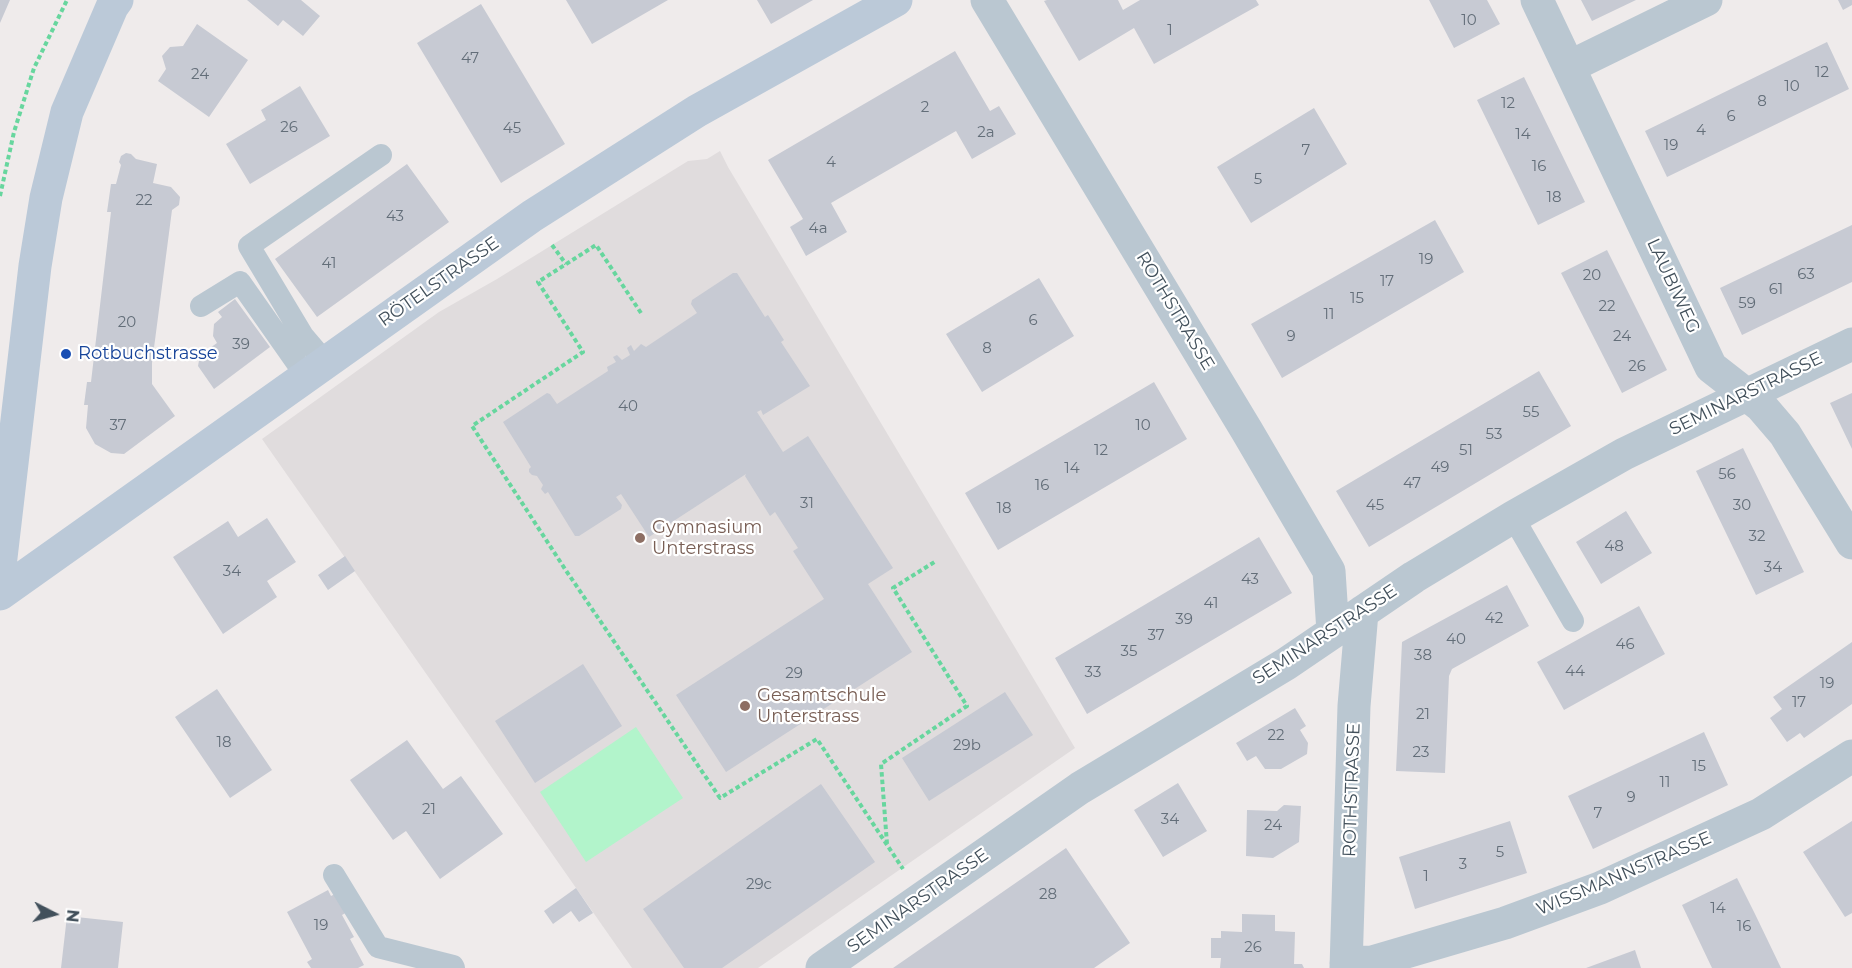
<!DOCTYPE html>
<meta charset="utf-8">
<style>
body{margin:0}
#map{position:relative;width:1852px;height:968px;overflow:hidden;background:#efebeb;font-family:Montserrat,sans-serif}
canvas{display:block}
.north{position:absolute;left:24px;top:884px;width:60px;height:60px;-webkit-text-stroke:4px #fff;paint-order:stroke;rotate:96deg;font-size:16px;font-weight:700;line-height:24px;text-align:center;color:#42505b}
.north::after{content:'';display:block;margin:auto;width:21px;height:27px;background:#42505b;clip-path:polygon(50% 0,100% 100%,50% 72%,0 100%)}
</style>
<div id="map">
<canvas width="1852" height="968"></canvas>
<div class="north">N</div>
</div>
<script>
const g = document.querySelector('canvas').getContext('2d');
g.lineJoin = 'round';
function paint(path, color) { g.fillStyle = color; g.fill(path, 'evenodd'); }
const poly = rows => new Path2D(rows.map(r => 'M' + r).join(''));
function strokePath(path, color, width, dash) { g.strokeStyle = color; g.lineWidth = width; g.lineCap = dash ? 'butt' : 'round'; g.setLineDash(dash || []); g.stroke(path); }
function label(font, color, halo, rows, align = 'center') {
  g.font = font + ' Montserrat,sans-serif'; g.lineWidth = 4.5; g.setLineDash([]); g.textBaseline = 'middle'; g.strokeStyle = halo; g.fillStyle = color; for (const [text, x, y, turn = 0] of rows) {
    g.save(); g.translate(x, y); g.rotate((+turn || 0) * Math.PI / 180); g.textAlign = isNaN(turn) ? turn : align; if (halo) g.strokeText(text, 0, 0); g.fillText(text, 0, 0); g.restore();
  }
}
const education = poly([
 [720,151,728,167,1075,748,758,968,632,968,262,439,439,312,497,279,688,161,707,159]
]);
const green = poly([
 [636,727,683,798,586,862,540,792]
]);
const building = poly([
 [0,0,10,0,0,23],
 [247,0,301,0,320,16,303,36,283,20,278,26],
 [566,0,668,0,592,44],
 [757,0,813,0,771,24],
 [1047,0,1118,0,1123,10,1140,0,1256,0,1259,5,1154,64,1134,28,1079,61,1044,1],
 [1429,0,1487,0,1500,24,1454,48],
 [1581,0,1636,0,1592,21],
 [1838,0,1852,0,1852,5,1843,10],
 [481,4,565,144,501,183,417,43],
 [197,24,248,60,209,117,158,81,166,69,162,56,170,47,183,46],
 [1827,42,1849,89,1667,177,1645,131],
 [955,51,990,111,999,106,1016,134,972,159,956,131,831,203,847,232,806,256,790,227,803,219,768,160],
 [1524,77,1585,202,1538,225,1477,100],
 [300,86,330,136,250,184,226,144,266,120,261,110],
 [1314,108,1347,164,1251,223,1217,167],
 [126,153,131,154,136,159,157,164,153,183,171,187,180,197,179,205,172,210,152,363,152,384,175,416,124,454,111,453,95,444,86,428,88,405,84,405,87,382,91,382,111,212,107,212,111,184,116,184,121,165,119,162,121,156],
 [407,164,449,222,317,317,275,259],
 [1435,220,1464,272,1282,378,1251,324],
 [1852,225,1852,282,1742,335,1720,288],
 [1607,250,1667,370,1622,393,1561,273],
 [733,273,737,273,765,317,768,315,784,340,781,342,810,386,763,415,761,410,757,412,783,452,808,436,893,568,868,584,912,652,726,772,676,695,824,599,793,551,798,548,775,512,770,516,745,476,746,474,649,537,621,494,616,497,622,505,621,509,579,536,575,536,548,492,545,494,541,489,543,485,537,476,532,475,529,472,529,469,531,467,503,422,547,393,550,394,557,404,608,371,607,367,616,362,613,357,617,355,622,360,630,355,627,348,631,345,634,351,641,344,646,347,697,313,691,304,692,300],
 [1039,278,1074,336,982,392,946,334],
 [235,299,270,347,214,389,198,366,200,355,217,343,213,336,214,324,222,317,218,312],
 [1539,371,1571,426,1369,547,1336,491],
 [1154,382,1187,439,998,550,965,493],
 [1852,393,1852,449,1830,403],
 [1743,448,1804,572,1756,595,1696,471],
 [1626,511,1652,553,1601,584,1576,542],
 [267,518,296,562,267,581,277,597,223,634,173,557,228,521,238,537],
 [1259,537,1292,593,1087,714,1055,658],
 [345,556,355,571,328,590,318,575],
 [1507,585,1529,626,1452,669,1449,676,1445,773,1396,771,1402,642],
 [1639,606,1665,654,1564,710,1537,662],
 [1852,642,1852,704,1804,738,1800,733,1787,742,1770,718,1782,709,1773,697],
 [583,664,622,726,535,783,495,721],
 [217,689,272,770,230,798,175,717],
 [1005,692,1033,735,929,801,902,758],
 [1295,708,1306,726,1300,730,1308,743,1307,754,1281,769,1265,769,1256,756,1247,761,1236,743],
 [1704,732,1728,785,1593,849,1568,796],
 [407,740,443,789,461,776,503,834,440,879,406,831,393,840,350,780],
 [1178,783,1207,831,1163,857,1134,810],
 [821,784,875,862,722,968,684,968,643,909],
 [1284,805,1301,806,1299,842,1273,858,1246,856,1247,810,1277,811],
 [1510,821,1527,873,1415,909,1399,857],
 [1852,821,1852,913,1845,917,1803,852],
 [1066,848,1130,943,1094,968,893,968],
 [1737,878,1755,914,1781,968,1712,968,1682,905],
 [576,888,593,913,579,922,571,911,553,924,544,911],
 [328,890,331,896,339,892,349,911,342,915,354,937,350,939,364,965,358,968,311,968,307,962,312,959,287,912],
 [1242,914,1275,915,1275,931,1295,932,1294,964,1302,964,1304,968,1220,968,1221,958,1211,958,1211,938,1221,938,1221,931,1242,932],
 [67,916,123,922,118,968,61,968],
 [1635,950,1641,968,1586,968]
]);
const path = poly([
 [0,196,14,132,34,68,67,0],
 [552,245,566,264],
 [641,313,596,245,538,282,583,352,472,426,565,569,720,798,817,739,903,869],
 [887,844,881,764,967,706,893,588,936,561]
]);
const lane = poly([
 [201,306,240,282,306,376],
 [326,363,303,336,249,246,381,155],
 [1513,517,1573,621],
 [334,875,378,947,453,966,454,968]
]);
const street = poly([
 [987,0,1247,431,1329,571,1333,632],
 [1537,0,1711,367,1761,406,1785,434,1852,543],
 [1569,67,1706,0],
 [1346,963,1372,962,1505,923,1600,888,1761,814,1852,756],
 [822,968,1080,788,1286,664,1414,577,1513,517,1624,454,1852,344],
 [1346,968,1354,706,1362,612]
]);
const secondary = poly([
 [0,566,35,266,46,198,67,112,112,7,117,0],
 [0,594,532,216,697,111,896,0]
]);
const markers = [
 [66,354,6,"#1a4fb4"],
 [640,538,6,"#8d6e63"],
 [745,706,6,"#8d6e63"]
];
const numberNames = [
 ["10",1469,21],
 ["1",1170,31],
 ["47",470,59],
 ["12",1822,73],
 ["24",200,75],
 ["10",1792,87],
 ["8",1762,102],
 ["12",1508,104],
 ["2",925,108],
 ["6",1731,117],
 ["26",289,128],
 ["45",512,129],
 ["4",1701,131],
 ["2a",986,133],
 ["14",1523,135],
 ["19",1671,146],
 ["7",1306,151],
 ["4",831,163],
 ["16",1539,167],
 ["5",1258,180],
 ["18",1554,198],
 ["22",144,201],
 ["43",395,217],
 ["4a",818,229],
 ["19",1426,260],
 ["41",329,264],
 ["63",1806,275],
 ["20",1592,276],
 ["17",1387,282],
 ["61",1776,290],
 ["15",1357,299],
 ["59",1747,304],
 ["22",1607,307],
 ["11",1329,315],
 ["6",1033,321],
 ["20",127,323],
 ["9",1291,337],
 ["24",1622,337],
 ["39",241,345],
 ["8",987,349],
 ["26",1637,367],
 ["40",628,407],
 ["55",1531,413],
 ["37",118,426],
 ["10",1143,426],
 ["53",1494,435],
 ["12",1101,451],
 ["51",1466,451],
 ["49",1440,468],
 ["14",1072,469],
 ["56",1727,475],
 ["47",1412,484],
 ["16",1042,486],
 ["31",807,504],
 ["45",1375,506],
 ["30",1742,506],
 ["18",1004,509],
 ["32",1757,537],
 ["48",1614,547],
 ["34",1773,568],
 ["34",232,572],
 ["43",1250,580],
 ["41",1211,604],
 ["42",1494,619],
 ["39",1184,620],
 ["37",1156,636],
 ["40",1456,640],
 ["46",1625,645],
 ["35",1129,652],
 ["38",1423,656],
 ["44",1575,672],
 ["33",1093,673],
 ["29",794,674],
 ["19",1827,684],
 ["17",1799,703],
 ["21",1423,715],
 ["22",1276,736],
 ["18",224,743],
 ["29b",967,746],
 ["23",1421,753],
 ["15",1699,767],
 ["11",1665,783],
 ["9",1631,798],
 ["21",429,810],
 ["7",1598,814],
 ["34",1170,820],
 ["24",1273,826],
 ["5",1500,853],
 ["3",1463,865],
 ["1",1426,877],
 ["29c",759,885],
 ["28",1048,895],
 ["14",1718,909],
 ["19",321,926],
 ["16",1744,927],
 ["26",1253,948]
];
const streetNames = [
 ["RÖTELSTRASSE",439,282,-35],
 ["LAUBIWEG",1673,286,65],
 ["ROTHSTRASSE",1175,311,59],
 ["SEMINARSTRASSE",1746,394,-26],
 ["SEMINARSTRASSE",1325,635,-33],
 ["ROTHSTRASSE",1352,790,-88],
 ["WISSMANNSTRASSE",1624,874,-23],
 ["SEMINARSTRASSE",918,901,-35]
];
const transitNames = [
 ["Rotbuchstrasse",78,354]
];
const educationNames = [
 ["Gymnasium",652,528],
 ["Unterstrass",652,549],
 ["Gesamtschule",757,696],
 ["Unterstrass",757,717]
];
paint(education, '#e0dcdd');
paint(green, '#b2f4cb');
paint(building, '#c7cad3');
strokePath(path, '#67d69e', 4, [4.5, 3]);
strokePath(lane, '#bac7d1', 22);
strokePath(street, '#bac7d1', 33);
strokePath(secondary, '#bbc9d8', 33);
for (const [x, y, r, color] of markers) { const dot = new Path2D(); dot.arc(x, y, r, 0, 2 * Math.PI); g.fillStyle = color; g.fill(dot); strokePath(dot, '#fff', 2); }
label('15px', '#636e79', null, numberNames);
label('18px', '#42505b', '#fff', streetNames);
label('18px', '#164399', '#fff', transitNames, 'left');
label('18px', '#785e54', '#fff', educationNames, 'left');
</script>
